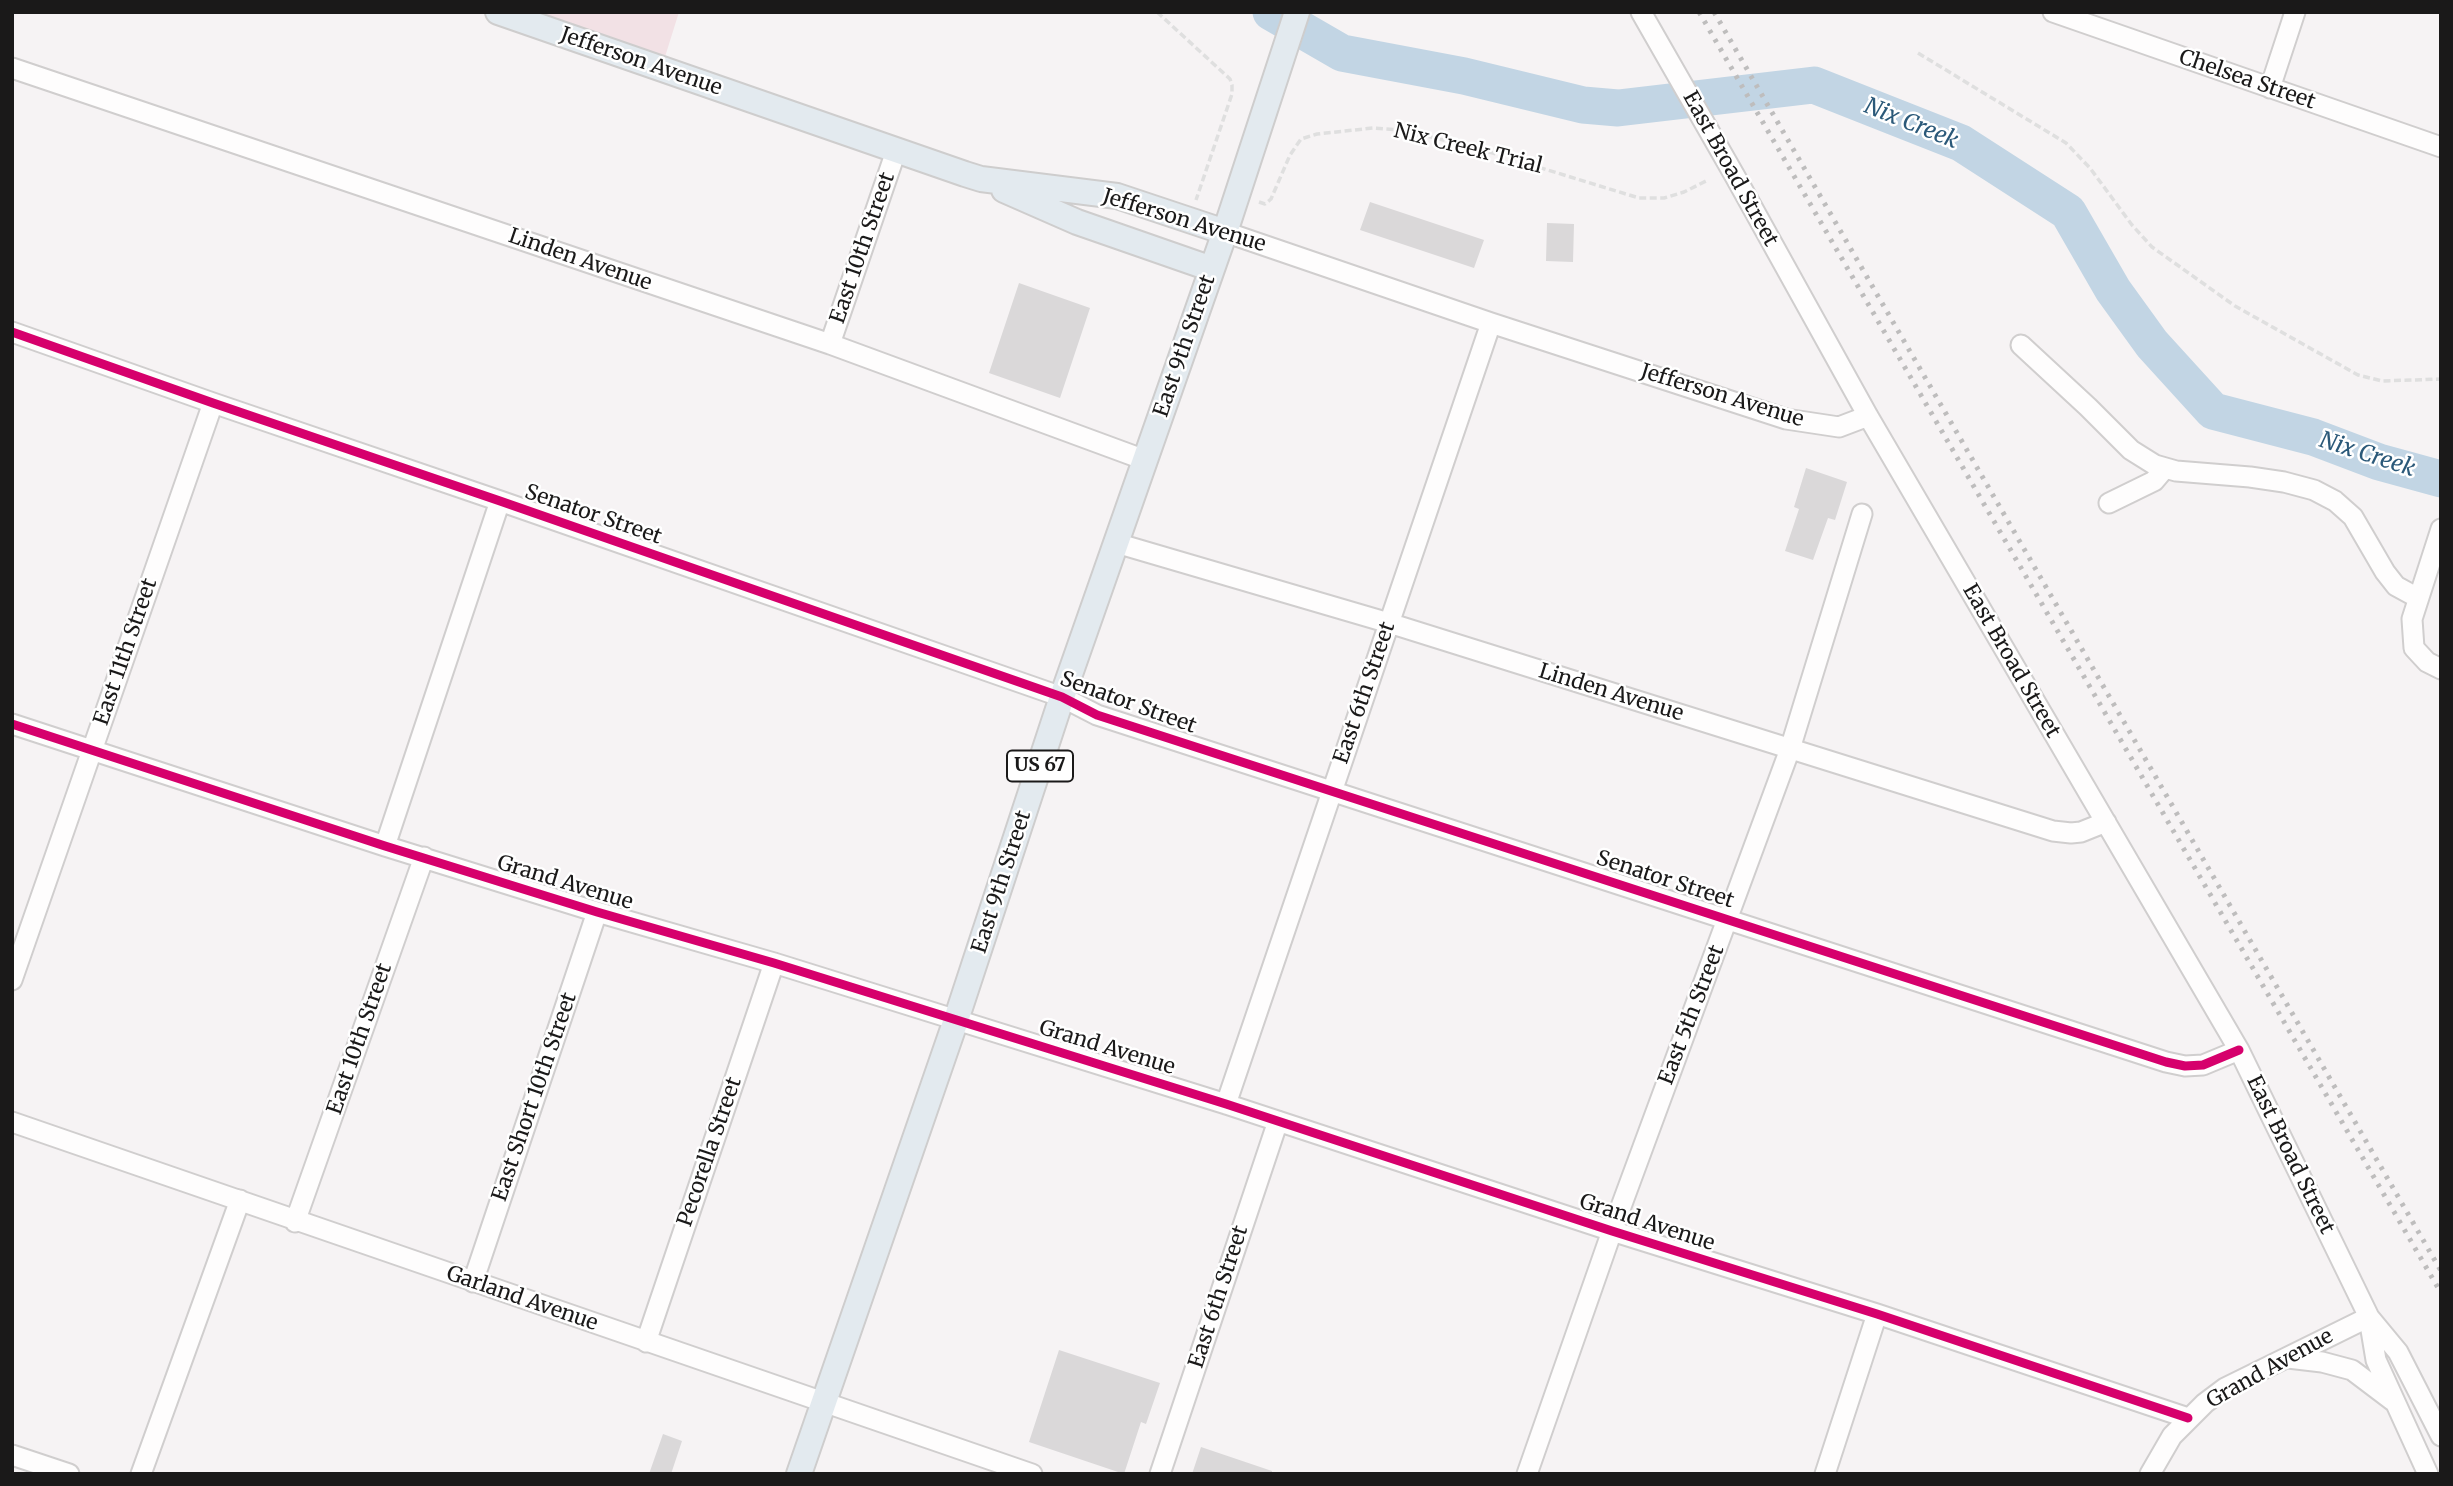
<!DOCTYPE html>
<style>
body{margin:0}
#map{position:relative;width:2453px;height:1486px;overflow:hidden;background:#f6f3f4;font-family:Merriweather,serif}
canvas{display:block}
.frame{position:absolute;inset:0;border:14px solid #1a1919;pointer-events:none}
</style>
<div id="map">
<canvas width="2453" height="1486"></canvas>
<div class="frame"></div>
</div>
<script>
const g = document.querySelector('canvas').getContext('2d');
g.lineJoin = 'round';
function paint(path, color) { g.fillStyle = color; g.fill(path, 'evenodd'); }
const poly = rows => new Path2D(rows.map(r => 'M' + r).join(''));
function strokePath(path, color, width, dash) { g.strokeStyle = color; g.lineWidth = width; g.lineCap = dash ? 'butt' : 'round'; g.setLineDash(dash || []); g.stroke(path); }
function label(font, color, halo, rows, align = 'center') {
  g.font = font + ' Merriweather,serif'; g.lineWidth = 5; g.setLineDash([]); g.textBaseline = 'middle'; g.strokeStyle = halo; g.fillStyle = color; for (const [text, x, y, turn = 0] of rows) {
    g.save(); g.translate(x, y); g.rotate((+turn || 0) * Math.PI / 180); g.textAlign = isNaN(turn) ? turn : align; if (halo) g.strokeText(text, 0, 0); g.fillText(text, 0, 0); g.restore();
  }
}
const green = poly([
 [538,12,679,12,664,60]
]);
const river = poly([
 [1271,12,1342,53,1464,76,1583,105,1618,108,1814,85,1895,117,1961,143,2068,212,2113,290,2152,344,2213,411,2313,437,2379,462,2441,479]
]);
const building = poly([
 [1370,202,1484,240,1474,268,1360,230],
 [1547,223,1574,224,1573,262,1546,261],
 [1019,283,1090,308,1060,398,989,373],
 [1806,468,1847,482,1835,520,1828,518,1813,560,1785,551,1799,509,1794,507],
 [1059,1350,1160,1383,1146,1424,1141,1422,1124,1474,1029,1442],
 [663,1434,682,1441,671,1474,649,1474],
 [1201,1447,1272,1471,1272,1474,1192,1474]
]);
const path = poly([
 [1157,12,1230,79,1232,85,1232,94,1196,200],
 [1918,53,2066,143,2090,168,2132,225,2152,247,2235,306,2358,375,2382,381,2441,379],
 [1259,202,1265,204,1271,199,1290,155,1301,139,1317,134,1373,128,1402,130,1476,148,1639,198,1664,198,1684,192,1708,180]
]);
const minor = poly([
 [1641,12,1736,178,1868,416,2239,1050,2369,1317,2398,1352,2441,1436],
 [2053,12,2441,147],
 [12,68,830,344,1145,460],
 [2270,88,2295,12],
 [1225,232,1491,323,1786,419,1839,427,1868,416],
 [12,332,213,403,500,501,1062,697,1097,715,2166,1062,2185,1066,2203,1065,2239,1050],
 [830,344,896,151],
 [2021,345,2088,407,2131,450,2155,465,2176,471,2250,477,2284,482,2314,490,2335,501,2353,517,2385,572,2396,586,2418,598],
 [2109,503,2154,481,2165,468],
 [2441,529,2412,619,2414,648,2427,662,2441,669],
 [1116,543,1389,623,2053,831,2071,833,2081,832,2106,822],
 [12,724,385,846,597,912,774,963,1226,1104,1612,1231,1877,1314,2188,1418],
 [385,846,500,501],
 [12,980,213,403],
 [1226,1104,1491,323],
 [12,1122,1032,1474],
 [295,1222,424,857],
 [473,1282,597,912],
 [2369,1318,2376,1360,2428,1474],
 [646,1342,774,963],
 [2288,1358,2322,1362,2352,1370,2393,1401],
 [12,1455,69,1474],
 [141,1474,240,1200],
 [1160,1474,1278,1121],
 [1527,1474,1612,1231,1790,749,1862,514],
 [1825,1474,1877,1314],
 [2150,1474,2172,1436,2205,1403,2225,1388,2369,1317]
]);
const major = poly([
 [498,12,965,174,981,179,1117,196,1225,232],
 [1004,190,1077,222,1212,269],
 [799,1474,956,1020,1062,697,1225,232,1297,12]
]);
const rail = poly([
 [1699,12,2441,1293],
 [1714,12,2441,1271]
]);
const cycleway = poly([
 [12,332,213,403,500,501,1062,697,1097,715,2166,1062,2185,1066,2203,1065,2239,1050],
 [12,724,385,846,597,912,774,963,1226,1104,1612,1231,1877,1314,2188,1418]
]);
const shields = [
 [1040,766,66]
];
const shieldNames = [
 ["US 67",1040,766]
];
const streetNames = [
 ["Jefferson Avenue",641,62,19],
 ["Chelsea Street",2247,80,19],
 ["Nix Creek Trial",1468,149,14],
 ["East Broad Street",1730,169,61],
 ["Jefferson Avenue",1184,221,17],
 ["East 10th Street",863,248,-71],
 ["Linden Avenue",580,260,19],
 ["East 9th Street",1185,346,-71],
 ["Jefferson Avenue",1722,396,17],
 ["Senator Street",593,515,19],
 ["East 11th Street",126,652,-71],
 ["East Broad Street",2011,661,60],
 ["East 6th Street",1365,693,-71],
 ["Linden Avenue",1611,693,17],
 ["Senator Street",1128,703,20],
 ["Senator Street",1665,880,18],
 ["East 9th Street",1002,882,-72],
 ["Grand Avenue",565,883,17],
 ["East 5th Street",1692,1015,-69],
 ["East 10th Street",360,1039,-71],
 ["Grand Avenue",1107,1048,17],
 ["East Short 10th Street",535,1097,-71],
 ["Pecorella Street",710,1152,-71],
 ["East Broad Street",2290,1155,64],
 ["Grand Avenue",1647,1223,18],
 ["East 6th Street",1219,1297,-72],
 ["Garland Avenue",522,1299,19],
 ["Grand Avenue",2270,1369,-29]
];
const waterNames = [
 ["Nix Creek",1911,124,22],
 ["Nix Creek",2367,455,18]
];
paint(green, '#f2e1e5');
strokePath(river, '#c2d5e4', 37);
paint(building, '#dad8d9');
strokePath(minor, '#d0cece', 23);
strokePath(major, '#cecdcd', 28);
strokePath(path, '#dfdfdf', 3.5, [7, 3.5]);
strokePath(minor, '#fefdfd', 19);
strokePath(major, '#e3eaef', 24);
strokePath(rail, '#bebdbd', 5, [3.5, 7]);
strokePath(cycleway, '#d6006c', 9);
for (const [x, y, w] of shields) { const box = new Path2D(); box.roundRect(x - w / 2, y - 15.5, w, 31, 5); g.fillStyle = '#fff'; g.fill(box); strokePath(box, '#1a1919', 2); }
label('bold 19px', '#1a1919', null, shieldNames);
label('21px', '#1a1919', '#fff', streetNames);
label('italic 23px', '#2b5979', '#fff', waterNames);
</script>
